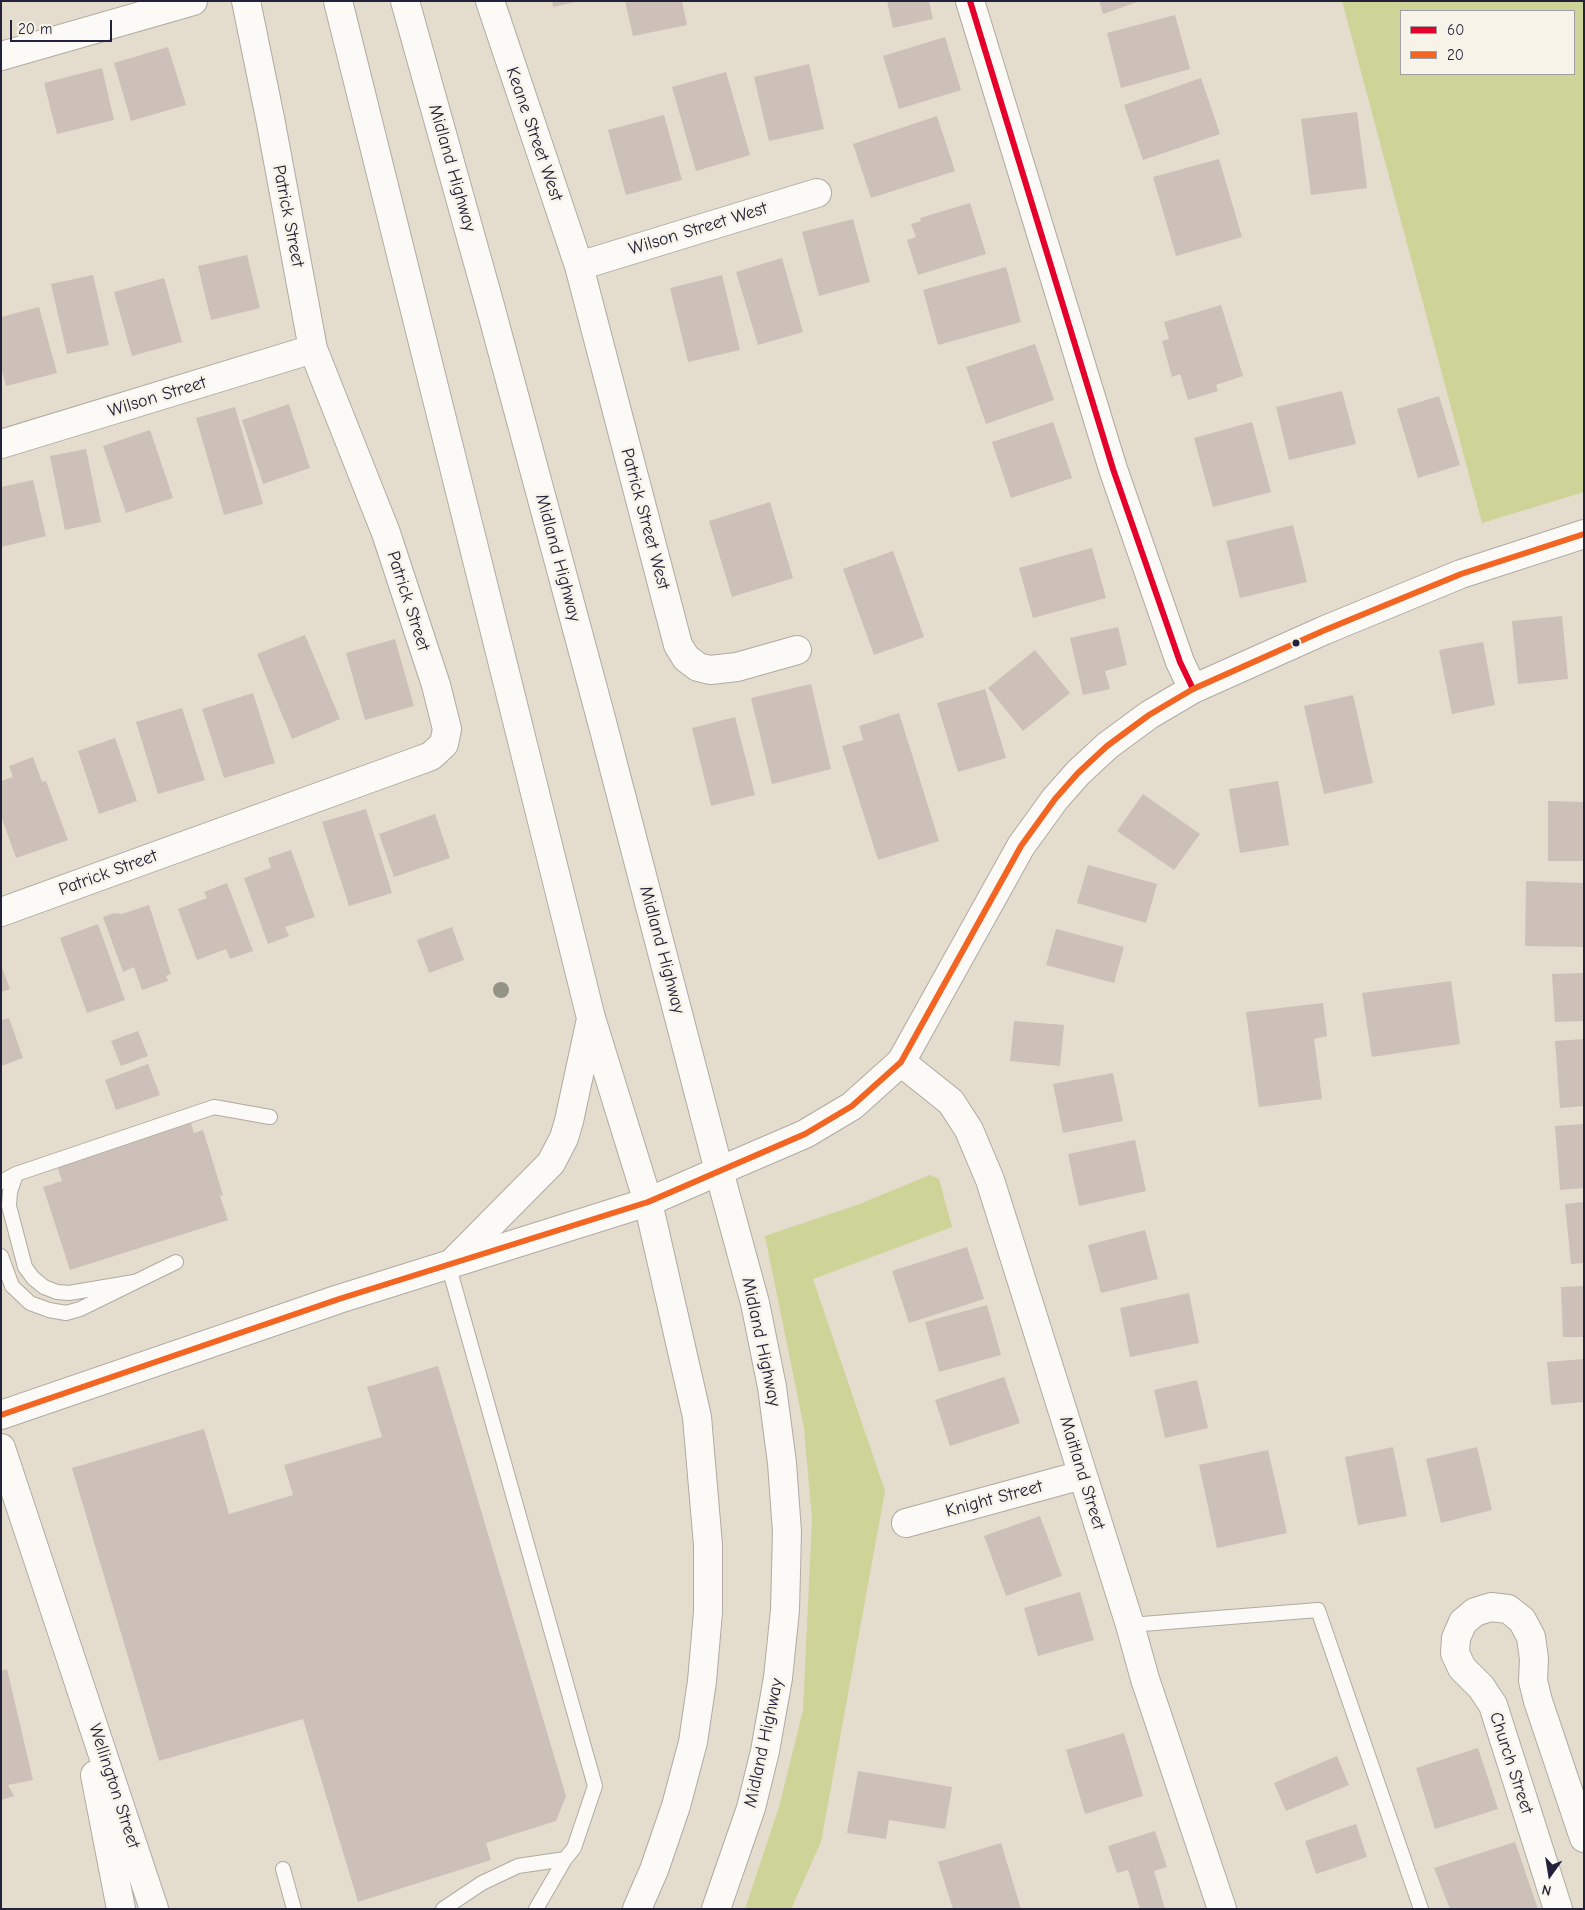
<!DOCTYPE html>
<style>
body{margin:0}
#map{position:relative;width:1585px;height:1910px;overflow:hidden;background:#e4dccc;font-family:"Comic Neue",sans-serif}
canvas{display:block}
.frame{position:absolute;inset:0;border:2px solid #22223b;pointer-events:none}
.legend{position:absolute;left:1400px;top:10px;width:175px;height:65px;box-sizing:border-box;background:#f7f3e8;border:1px solid #a29fa3;margin:0;padding:6px 9px;list-style:none;font-size:15px;color:#22223b}
.legend li{display:flex;align-items:center;gap:10px;height:25px}
.legend b{width:25px;border:1px solid #a29fa3}
.north{position:absolute;left:1525px;top:1850px;width:50px;height:50px;-webkit-text-stroke:4px #f7f3e8;paint-order:stroke;rotate:193deg;font-size:14px;font-weight:700;line-height:20px;text-align:center;color:#22223b}
.north::after{content:'';display:block;margin:auto;width:18px;height:22px;background:#22223b;clip-path:polygon(50% 0,100% 100%,50% 72%,0 100%)}
.scale{position:absolute;left:10px;top:20px;width:102px;height:22px;box-sizing:border-box;border:2px solid #22223b;border-top:0;padding-left:6px;font-size:15px;line-height:18px;white-space:nowrap;color:#22223b;-webkit-text-stroke:4px #f7f3e8;paint-order:stroke}
</style>
<div id="map">
<canvas width="1585" height="1910"></canvas>
<div class="frame"></div>
<ul class="legend">
<li><b style="height:6px;background:#e4002b"></b>60</li>
<li><b style="height:6px;background:#f26522"></b>20</li>
</ul>
<div class="north">N</div>
<div class="scale">20 m</div>
</div>
<script>
const g = document.querySelector('canvas').getContext('2d');
g.lineJoin = 'round';
function paint(path, color) { g.fillStyle = color; g.fill(path, 'evenodd'); }
const poly = rows => new Path2D(rows.map(r => 'M' + r).join(''));
function strokePath(path, color, width, dash) { g.strokeStyle = color; g.lineWidth = width; g.lineCap = dash ? 'butt' : 'round'; g.setLineDash(dash || []); g.stroke(path); }
function label(font, color, halo, rows, align = 'center') {
  g.font = font + ' "Comic Neue",sans-serif'; g.lineWidth = 5; g.setLineDash([]); g.textBaseline = 'middle'; g.strokeStyle = halo; g.fillStyle = color; for (const [text, x, y, turn = 0] of rows) {
    g.save(); g.translate(x, y); g.rotate((+turn || 0) * Math.PI / 180); g.textAlign = isNaN(turn) ? turn : align; if (halo) g.strokeText(text, 0, 0); g.fillText(text, 0, 0); g.restore();
  }
}
const green = poly([
 [1342,1,1584,1,1584,492,1482,523],
 [1401,11,1574,11,1574,74,1401,74],
 [930,1175,939,1179,952,1227,813,1279,885,1491,821,1842,791,1909,745,1909,779,1807,803,1710,812,1519,804,1428,765,1236,857,1205]
]);
const building = poly([
 [552,1,576,1,576,2,553,7],
 [625,1,682,1,687,25,633,36],
 [887,1,929,1,933,19,893,28],
 [1099,1,1137,1,1137,2,1103,14],
 [1175,15,1190,69,1121,88,1107,33],
 [945,37,961,90,899,109,883,56],
 [168,47,186,105,131,121,114,63],
 [809,64,824,129,769,141,754,77],
 [102,68,114,120,57,134,44,83],
 [726,72,750,155,696,171,672,87],
 [1201,78,1220,134,1143,160,1124,105],
 [1357,112,1367,188,1311,195,1301,119],
 [664,115,682,180,626,195,608,130],
 [937,116,955,171,871,198,853,144],
 [1219,159,1242,237,1176,256,1153,177],
 [970,203,986,254,918,275,907,240,916,237,911,224,921,221,920,218],
 [853,219,870,282,819,296,802,232],
 [247,255,260,308,211,320,198,266],
 [782,258,803,332,758,345,736,272],
 [1006,267,1021,322,938,345,923,290],
 [93,275,109,345,67,354,51,284],
 [722,275,740,350,688,362,670,288],
 [164,278,182,342,132,356,114,292],
 [1221,305,1243,376,1216,385,1218,391,1188,400,1180,374,1172,377,1162,341,1169,339,1164,322],
 [39,307,57,373,6,386,1,367,1,317],
 [1035,344,1054,400,986,424,966,367],
 [1342,391,1356,444,1289,460,1276,407],
 [1439,396,1460,465,1418,478,1397,409],
 [289,404,310,468,263,484,242,420],
 [235,407,263,504,224,515,196,418],
 [1053,422,1072,478,1011,498,992,442],
 [1252,422,1271,492,1213,507,1194,438],
 [150,430,173,498,126,513,103,446],
 [86,449,101,522,65,530,50,456],
 [33,480,46,536,1,547,1,487],
 [770,502,793,578,732,597,709,521],
 [1293,525,1307,582,1240,598,1226,541],
 [1092,548,1106,598,1033,618,1019,568],
 [893,551,924,637,874,655,843,569],
 [1562,616,1568,679,1518,684,1512,621],
 [1118,627,1127,665,1105,671,1110,689,1083,695,1070,638],
 [305,635,340,719,292,739,257,654],
 [395,639,414,706,365,720,346,653],
 [1483,642,1495,705,1452,714,1439,650],
 [1035,650,1070,693,1023,731,988,688],
 [811,684,831,769,772,784,751,698],
 [985,689,1006,758,958,772,937,703],
 [253,693,275,763,224,778,202,709],
 [1353,695,1373,783,1324,794,1304,706],
 [182,708,205,780,158,794,136,722],
 [899,713,939,841,878,860,842,746,863,740,859,726],
 [735,717,755,795,711,806,692,728],
 [115,738,137,801,99,814,78,751],
 [33,757,42,782,46,781,68,840,16,858,1,816,1,781,13,777,9,766],
 [1278,781,1289,845,1240,853,1229,789],
 [1143,794,1200,834,1174,870,1117,831],
 [1548,801,1584,802,1584,861,1548,861],
 [366,809,392,893,349,906,322,822],
 [435,814,450,858,394,877,379,834],
 [291,850,315,917,285,927,289,936,268,944,244,878,271,868,268,858],
 [1088,865,1157,884,1146,923,1077,903],
 [1526,881,1584,883,1584,947,1525,946],
 [227,883,253,951,230,959,226,949,197,960,178,909,207,898,204,892],
 [149,905,171,974,166,976,168,981,142,990,134,967,123,972,103,917,114,913,122,914],
 [98,924,125,1000,87,1013,60,938],
 [452,927,464,960,429,973,417,940],
 [1056,929,1124,947,1114,983,1046,965],
 [1,965,10,989,1,992],
 [1584,973,1584,1021,1555,1022,1552,974],
 [1451,981,1460,1044,1372,1057,1362,993],
 [1323,1003,1327,1036,1314,1039,1322,1099,1259,1107,1246,1012],
 [9,1018,23,1058,1,1066,1,1020],
 [1014,1021,1064,1025,1060,1066,1010,1061],
 [138,1031,148,1056,121,1066,111,1041],
 [1584,1039,1584,1106,1560,1108,1555,1041],
 [148,1064,160,1095,116,1110,105,1080],
 [1113,1073,1123,1121,1063,1133,1053,1084],
 [191,1123,194,1133,203,1130,223,1195,220,1196,228,1220,70,1270,43,1187,62,1181,57,1166],
 [1584,1124,1584,1188,1560,1190,1555,1126],
 [1135,1140,1146,1191,1079,1206,1068,1154],
 [1584,1202,1584,1263,1571,1264,1565,1204],
 [1145,1230,1158,1279,1101,1293,1088,1245],
 [967,1247,984,1299,909,1323,892,1271],
 [1584,1286,1584,1337,1563,1337,1561,1287],
 [1189,1293,1199,1343,1130,1357,1120,1308],
 [987,1305,1001,1355,939,1372,925,1322],
 [1584,1359,1584,1402,1551,1405,1547,1362],
 [438,1366,566,1796,556,1821,486,1843,491,1860,358,1902,303,1719,159,1761,72,1468,204,1429,229,1514,293,1495,284,1465,382,1437,367,1387],
 [1004,1377,1020,1423,950,1446,935,1400],
 [1197,1380,1208,1428,1165,1438,1154,1390],
 [1393,1447,1407,1516,1358,1525,1345,1457],
 [1477,1447,1492,1510,1441,1523,1426,1459],
 [1268,1450,1287,1533,1217,1548,1199,1465],
 [1040,1516,1062,1576,1006,1596,984,1536],
 [1080,1592,1094,1640,1038,1656,1024,1608],
 [7,1669,33,1780,8,1785,14,1796,1,1800,1,1671],
 [1124,1733,1143,1796,1085,1814,1066,1750],
 [1478,1748,1498,1809,1435,1829,1416,1768],
 [1337,1756,1349,1785,1286,1811,1274,1783],
 [858,1771,952,1787,945,1829,889,1820,886,1839,847,1833],
 [1356,1824,1367,1857,1316,1874,1305,1841],
 [1155,1831,1167,1867,1154,1871,1165,1909,1140,1909,1128,1870,1117,1873,1108,1846],
 [1515,1842,1538,1909,1450,1909,1434,1868],
 [1001,1843,1021,1909,953,1909,938,1862]
]);
const service = poly([
 [16,1174,10,1192,9,1206,25,1267,33,1278,44,1287,57,1292,69,1293,134,1282],
 [1,1182,16,1174,214,1107,270,1117],
 [1,1256,12,1286,30,1303,49,1310,66,1313,80,1309,176,1262],
 [448,1264,595,1786,574,1848,565,1859,536,1909],
 [1130,1625,1318,1610,1421,1909],
 [283,1869,294,1909],
 [443,1909,482,1883,518,1866,565,1859]
]);
const minor = poly([
 [490,1,579,266,678,645,686,658,698,667,710,670,737,667,797,650],
 [1,56,193,1],
 [579,266,817,193],
 [1,444,313,349],
 [1,912,426,758,431,756,444,744,447,729,436,685,386,533,313,349,270,118,246,1],
 [901,1062,951,1102,969,1130,990,1180,1130,1625,1145,1679,1222,1909],
 [719,1171,805,1134,852,1106,901,1062,1021,846,1055,799,1078,773,1107,746,1149,715,1193,689,1325,630,1461,574,1584,534],
 [906,1523,1082,1475],
 [1558,1909,1493,1705,1481,1687,1462,1668,1455,1653,1456,1638,1463,1622,1475,1612,1491,1607,1508,1609,1522,1620,1531,1637,1534,1659,1533,1681,1538,1701,1584,1838]
]);
const tertiary = poly([
 [970,1,1113,469,1180,662,1193,689],
 [1,1415,339,1299,648,1202]
]);
const secondary = poly([
 [1,1448,154,1909],
 [95,1775,121,1909]
]);
const trunk = poly([
 [637,1909,654,1870,676,1806,693,1742,702,1681,708,1612,708,1545,697,1417,648,1202,719,1171,755,1303,772,1387,782,1463,787,1532,785,1610,778,1678,765,1751,751,1808,716,1909]
]);
const motorway = poly([
 [338,1,591,1018,648,1202],
 [405,1,489,302,602,722,719,1171],
 [453,1262,551,1163,564,1138,569,1121,591,1019]
]);
const bus1 = poly([
 [970,1,1113,469,1180,662,1193,689]
]);
const bus2 = poly([
 [1,1415,339,1299,648,1202,805,1134,852,1106,901,1062,1021,846,1055,799,1078,773,1107,746,1149,715,1193,689,1325,630,1461,574,1584,534]
]);
const trees = [
 [501,990]
];
const markers = [
 [1296,643,4.5,"#22223b"]
];
const streetNames = [
 ["Keane Street West",534,134,71],
 ["Midland Highway",452,168,74],
 ["Patrick Street",288,216,79],
 ["Wilson Street West",698,229,-17],
 ["Wilson Street",157,397,-17],
 ["Patrick Street West",645,519,75],
 ["Midland Highway",558,558,75],
 ["Patrick Street",408,601,72],
 ["Patrick Street",108,873,-20],
 ["Midland Highway",662,950,75],
 ["Midland Highway",761,1342,78],
 ["Maitland Street",1082,1473,73],
 ["Knight Street",994,1499,-15],
 ["Midland Highway",764,1743,-78],
 ["Church Street",1511,1763,72],
 ["Wellington Street",114,1786,72]
];
paint(green, '#ced398');
paint(building, '#cdc0b8');
strokePath(service, '#b0aaa3', 16);
strokePath(minor, '#b0aaa3', 30);
strokePath(tertiary, '#b0aaa3', 30);
strokePath(secondary, '#b0aaa3', 30);
strokePath(trunk, '#b0aaa3', 30);
strokePath(motorway, '#b0aaa3', 30);
strokePath(service, '#fbfaf7', 14);
strokePath(minor, '#fbfaf7', 28);
strokePath(tertiary, '#fbfaf7', 28);
strokePath(secondary, '#fbfaf7', 28);
strokePath(trunk, '#fbfaf7', 28);
strokePath(motorway, '#fbfaf7', 28);
strokePath(bus1, '#e4002b', 6);
strokePath(bus2, '#f26522', 6);
g.fillStyle = '#939284';
for (const [x, y] of trees) { g.beginPath(); g.arc(x, y, 8, 0, 2 * Math.PI); g.fill(); }
for (const [x, y, r, color] of markers) { const dot = new Path2D(); dot.arc(x, y, r, 0, 2 * Math.PI); g.fillStyle = color; g.fill(dot); strokePath(dot, '#f7f3e8', 2); }
label('18px', '#22223b', '#f7f3e8', streetNames);
</script>
